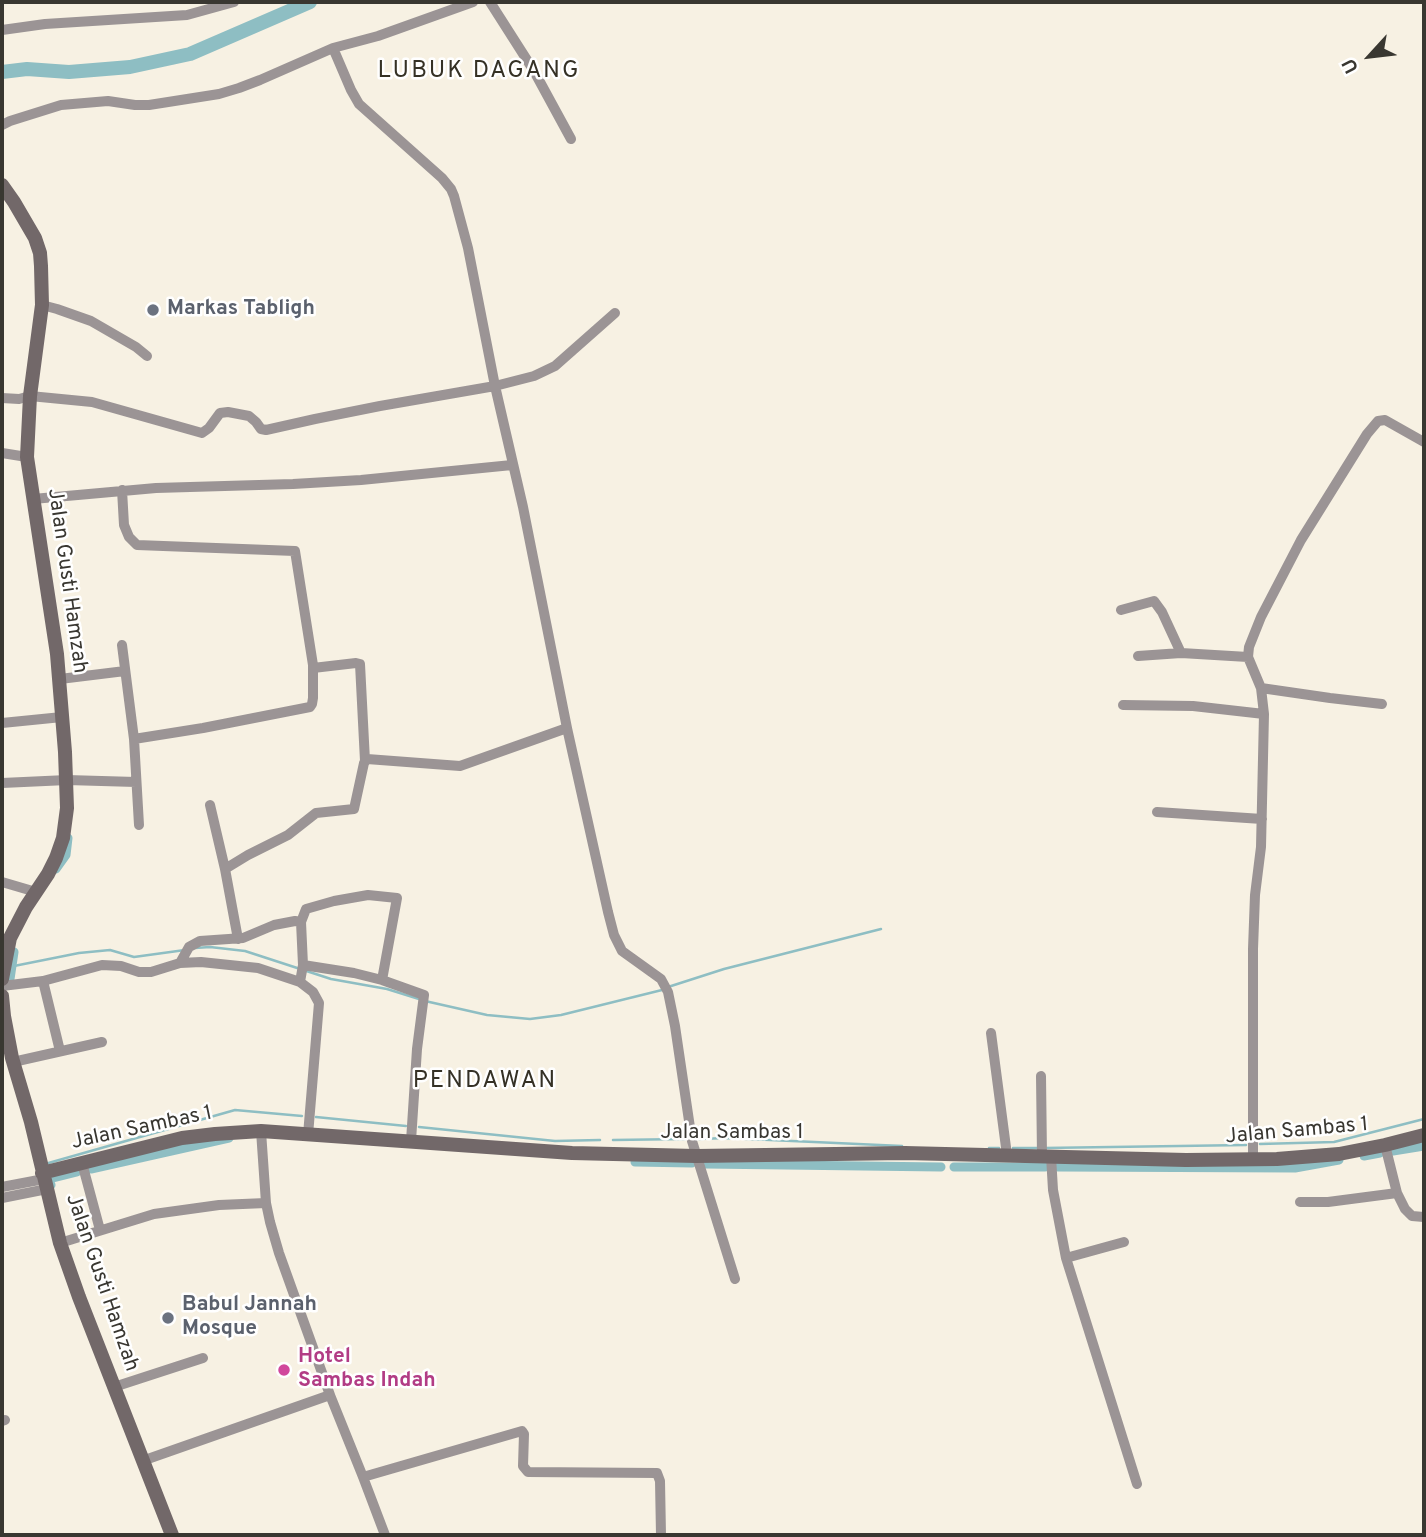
<!DOCTYPE html>
<style>
body{margin:0}
#map{position:relative;width:1426px;height:1537px;overflow:hidden;background:#f7f1e3;font-family:Overpass,sans-serif}
canvas{display:block}
.frame{position:absolute;inset:0;border:4px solid #393731;pointer-events:none}
.north{position:absolute;left:1335px;top:21px;width:70px;height:70px;-webkit-text-stroke:5px #fff;paint-order:stroke;rotate:243deg;font-size:19px;font-weight:700;line-height:28px;text-align:center;color:#393731}
.north::after{content:'';display:block;margin:auto;width:24px;height:32px;background:#393731;clip-path:polygon(50% 0,100% 100%,50% 72%,0 100%)}
</style>
<div id="map">
<canvas width="1426" height="1537"></canvas>
<div class="frame"></div>
<div class="north">U</div>
</div>
<script>
const g = document.querySelector('canvas').getContext('2d');
g.lineJoin = 'round';
const poly = rows => new Path2D(rows.map(r => 'M' + r).join(''));
function strokePath(path, color, width, dash) { g.strokeStyle = color; g.lineWidth = width; g.lineCap = dash ? 'butt' : 'round'; g.setLineDash(dash || []); g.stroke(path); }
function label(font, color, halo, rows, align = 'center') {
  g.font = font + ' Overpass,sans-serif'; g.lineWidth = 5; g.setLineDash([]); g.textBaseline = 'middle'; g.strokeStyle = halo; g.fillStyle = color; for (const [text, x, y, turn = 0] of rows) {
    g.save(); g.translate(x, y); g.rotate((+turn || 0) * Math.PI / 180); g.textAlign = isNaN(turn) ? turn : align; if (halo) g.strokeText(text, 0, 0); g.fillText(text, 0, 0); g.restore();
  }
}
const stream = poly([
 [195,948,210,947,245,951,331,979,387,989,419,999],
 [9,967,79,953,110,950,134,957,185,950],
 [668,987,724,969,881,929],
 [425,1001,487,1015,530,1019,561,1015,662,990],
 [316,1117,406,1126],
 [419,1127,555,1141,600,1140],
 [699,1139,726,1138,902,1146],
 [613,1140,685,1139],
 [1260,1144,1334,1142,1424,1119],
 [989,1148,999,1148],
 [1013,1148,1038,1148],
 [1044,1148,1246,1145],
 [45,1164,235,1110,302,1116]
]);
const canal = poly([
 [56,869,66,855,68,838],
 [10,979,14,952],
 [1393,1151,1424,1146],
 [1364,1156,1380,1153],
 [635,1162,692,1163],
 [706,1164,941,1167],
 [954,1167,1045,1167],
 [1058,1167,1295,1168,1339,1160],
 [91,1169,229,1138],
 [51,1185,49,1179,77,1172]
]);
const river = poly([
 [2,72,27,69,69,72,130,67,190,54,310,2]
]);
const street = poly([
 [490,2,534,71,571,139],
 [2,30,45,24,187,15,234,2],
 [333,48,351,90,359,104,442,178,451,189,454,196,468,248,495,386,523,507,567,728,608,912,614,935,622,951,661,979,668,992,675,1026,692,1141,735,1279],
 [2,125,10,121,61,105,108,101,135,105,149,105,219,94,239,88,260,80,333,48,378,36,473,2],
 [42,305,57,309,91,321,136,347,147,356],
 [2,398,19,399,30,396,92,402,202,433,209,428,220,413,228,412,249,416,256,422,261,429,266,430,315,419,380,406,495,386,534,376,555,366,615,313],
 [2,453,27,457],
 [122,490,124,525,129,537,137,545,295,551,313,665,313,698,312,704,310,707,203,728,134,739],
 [33,499,156,488,293,484,361,480,512,465],
 [1121,610,1154,601,1162,612,1181,653],
 [122,645,134,739,139,825],
 [1138,656,1181,653,1248,657],
 [313,668,356,663,360,664,365,761],
 [60,679,125,671],
 [1261,688,1330,698,1382,704],
 [1123,705,1193,706,1264,714],
 [2,723,62,717],
 [2,783,67,780,136,782],
 [210,805,225,869],
 [1157,812,1262,819],
 [2,882,36,892],
 [301,922,306,909,334,901,368,895,397,898,382,980],
 [238,939,225,869,248,855,288,835,316,813,354,809,364,763,367,759,460,766,567,728],
 [180,963,189,947,200,941,243,938,274,925,295,921,301,922,303,965,300,982],
 [303,965,354,973,382,980,424,995,417,1049,411,1141],
 [43,981,60,1051],
 [2,986,43,981,102,965,121,966,139,972,151,972,180,963,201,962,258,968,300,982,313,992,319,1003,308,1135],
 [991,1033,1007,1155],
 [13,1062,102,1042],
 [1041,1076,1042,1156],
 [261,1131,266,1203,270,1222,279,1253,330,1395,363,1477,385,1535],
 [1385,1145,1397,1193,1405,1209,1412,1216,1424,1217],
 [1051,1156,1053,1190,1066,1258,1137,1484],
 [1253,1159,1253,949,1255,895,1261,847,1264,714,1261,688,1248,657,1249,647,1261,617,1301,540,1367,434,1378,421,1385,420,1424,442],
 [82,1163,100,1230],
 [2,1187,44,1179],
 [2,1198,47,1189],
 [1300,1202,1328,1202,1397,1193],
 [60,1243,154,1214,219,1205,266,1203],
 [1066,1258,1124,1242],
 [114,1387,203,1358],
 [2,1421,5,1420],
 [142,1461,330,1395],
 [363,1477,522,1431,524,1434,523,1466,528,1472,657,1473,660,1481,661,1535]
]);
const secondary = poly([
 [2,185,14,202,35,238,40,253,41,266,42,305,30,396,27,457,57,654,65,752,67,808,63,838,56,858,48,874,26,907,10,938,2,979],
 [2,996,4,1016,12,1058,31,1122,60,1243,79,1297,172,1535],
 [42,1173,182,1138,215,1134,261,1131,572,1153,696,1156,905,1153,1186,1160,1277,1159,1339,1154,1385,1145,1424,1135]
]);
const markers = [
 [153,310,7,"#6b7280"],
 [168,1318,7,"#6b7280"],
 [284,1370,7,"#d1479c"]
];
const worshipNames = [
 ["Markas Tabligh",167,310],
 ["Babul Jannah",182,1306],
 ["Mosque",182,1330]
];
const streetNames = [
 ["Jalan Gusti Hamzah",66,581,82],
 ["Jalan Sambas 1",142,1129,-12],
 ["Jalan Sambas 1",1297,1132,-5],
 ["Jalan Sambas 1",732,1134],
 ["Jalan Gusti Hamzah",101,1283,71]
];
const hotelNames = [
 ["Hotel",298,1358],
 ["Sambas Indah",298,1382]
];
const quarterNames = [
 ["LUBUK DAGANG",479,72],
 ["PENDAWAN",485,1082]
];
strokePath(stream, '#8ebec3', 2.5);
strokePath(canal, '#8ebec3', 9);
strokePath(river, '#8ebec3', 14);
strokePath(street, '#9b9495', 10);
strokePath(secondary, '#726869', 14);
for (const [x, y, r, color] of markers) { const dot = new Path2D(); dot.arc(x, y, r, 0, 2 * Math.PI); g.fillStyle = color; g.fill(dot); strokePath(dot, '#fff', 2.5); }
label('bold 21px', '#5b616d', '#fff', worshipNames, 'left');
label('21px', '#393731', '#fff', streetNames);
label('bold 21px', '#b23c85', '#fff', hotelNames, 'left');
g.letterSpacing = '2px';
label('24px', '#353125', '#fff', quarterNames);
g.letterSpacing = '0px';
</script>
